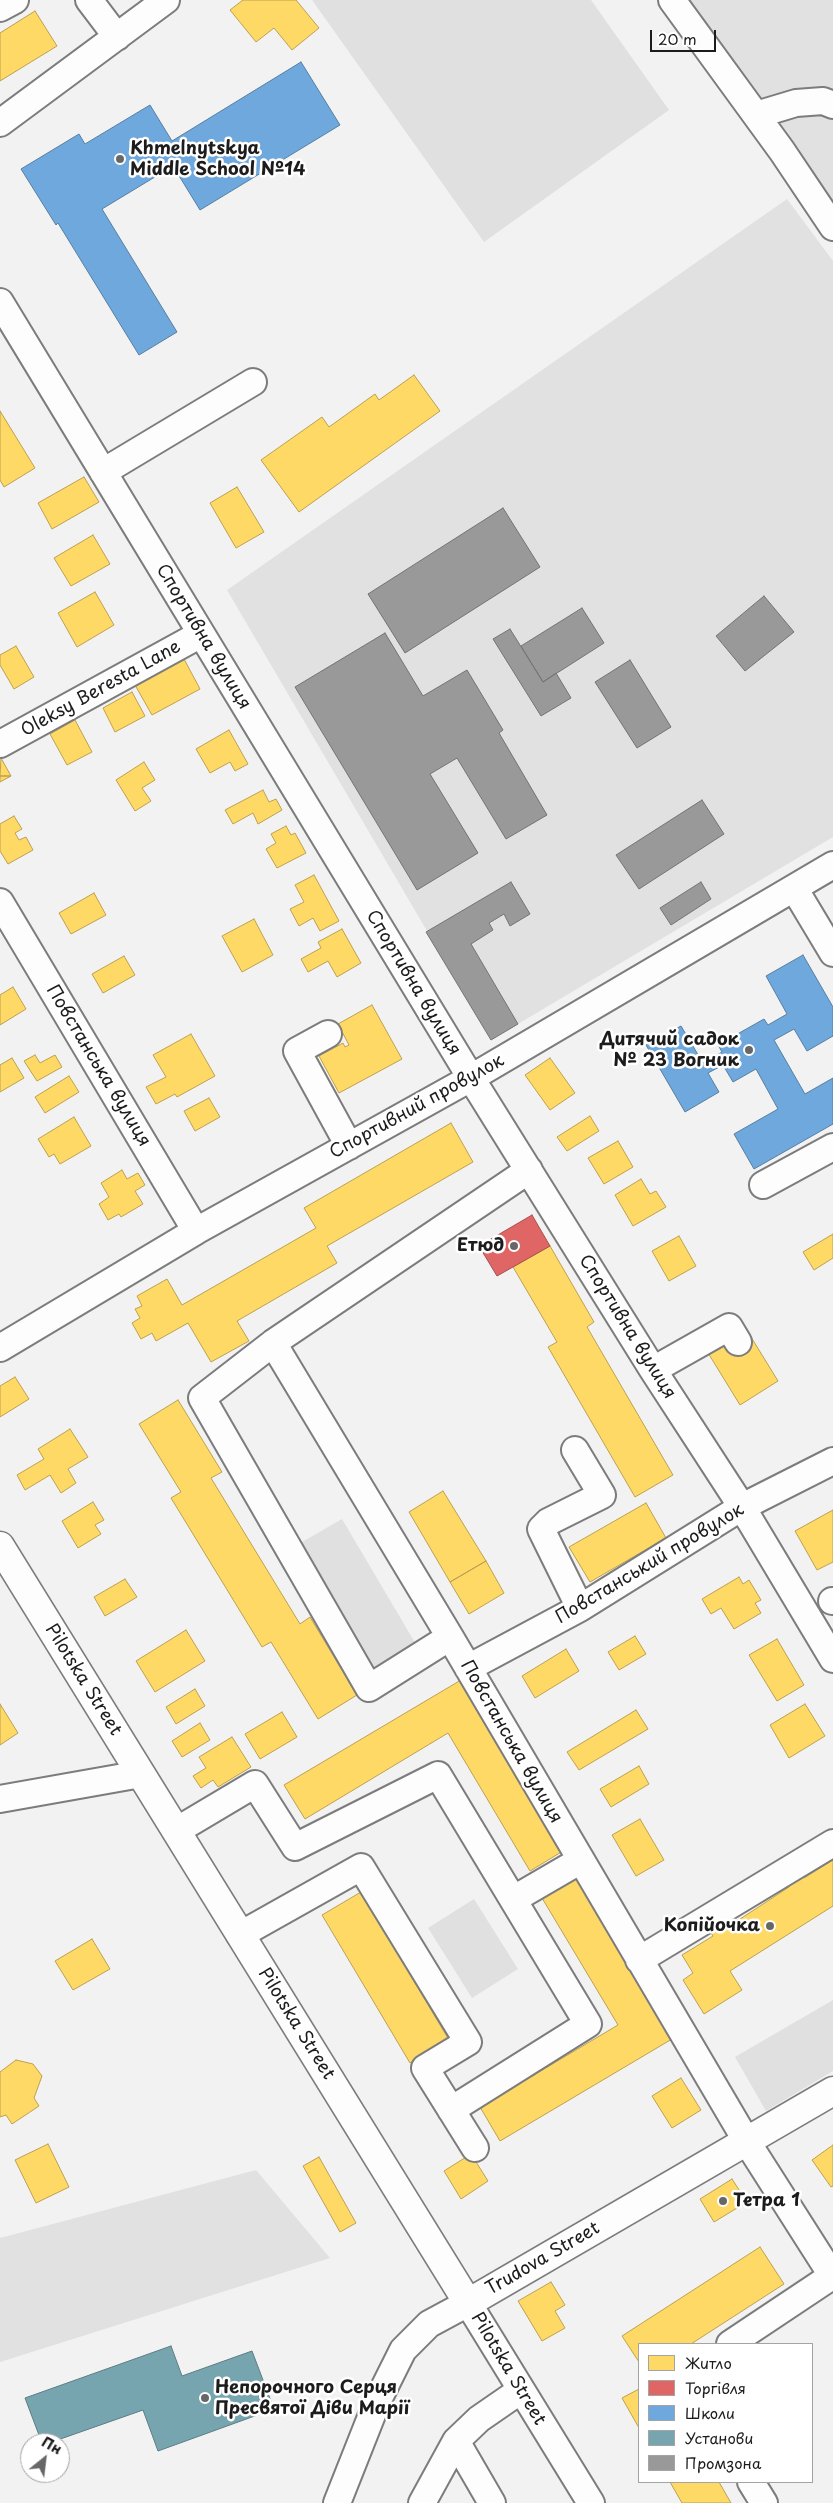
<!DOCTYPE html>
<meta charset="utf-8">
<style>
body{margin:0}
#map{position:relative;width:833px;height:2503px;overflow:hidden;background:#f2f2f2;font-family:"Playpen Sans",sans-serif}
canvas{display:block}
.legend{position:absolute;left:638px;top:2343px;width:175px;height:140px;box-sizing:border-box;background:#fff;border:1px solid #a4a4a4;margin:0;padding:6px 9px;list-style:none;font-size:15px;color:#1c1c1c}
.legend li{display:flex;align-items:center;gap:10px;height:25px}
.legend b{width:25px;border:1px solid #a4a4a4}
.north{position:absolute;left:20px;top:2433px;width:50px;height:50px;box-sizing:border-box;background:#fff;border:1px solid #a4a4a4;border-radius:50%;rotate:29deg;font-size:14px;font-weight:700;line-height:20px;text-align:center;color:#1c1c1c}
.north::after{content:'';display:block;margin:auto;width:18px;height:22px;background:#676767;clip-path:polygon(50% 0,100% 100%,50% 72%,0 100%)}
.scale{position:absolute;left:650px;top:30px;width:66px;height:22px;box-sizing:border-box;border:2px solid #1c1c1c;border-top:0;padding-left:6px;font-size:15px;line-height:18px;white-space:nowrap;color:#1c1c1c;-webkit-text-stroke:4px #fff;paint-order:stroke}
</style>
<div id="map">
<canvas width="833" height="2503"></canvas>
<ul class="legend">
<li><b style="height:14px;background:#ffd966"></b>Житло</li>
<li><b style="height:14px;background:#e06666"></b>Торгівля</li>
<li><b style="height:14px;background:#6fa8dc"></b>Школи</li>
<li><b style="height:14px;background:#76a5af"></b>Установи</li>
<li><b style="height:14px;background:#999"></b>Промзона</li>
</ul>
<div class="north">Пн</div>
<div class="scale">20 m</div>
</div>
<script>
const g = document.querySelector('canvas').getContext('2d');
g.lineJoin = 'round';
function paint(path, color) { g.fillStyle = color; g.fill(path, 'evenodd'); }
const poly = rows => new Path2D(rows.map(r => 'M' + r).join(''));
function strokePath(path, color, width, dash) { g.strokeStyle = color; g.lineWidth = width; g.lineCap = dash ? 'butt' : 'round'; g.setLineDash(dash || []); g.stroke(path); }
function label(font, color, halo, rows, align = 'center') {
  g.font = font + ' "Playpen Sans",sans-serif'; g.lineWidth = 5; g.setLineDash([]); g.textBaseline = 'middle'; g.strokeStyle = halo; g.fillStyle = color; for (const [text, x, y, turn = 0] of rows) {
    g.save(); g.translate(x, y); g.rotate((+turn || 0) * Math.PI / 180); g.textAlign = isNaN(turn) ? turn : align; if (halo) g.strokeText(text, 0, 0); g.fillText(text, 0, 0); g.restore();
  }
}
const built = poly([
 [689,0,833,0,833,211,795,150],
 [787,199,833,261,833,837,491,1040,227,590],
 [256,2170,330,2258,0,2362,0,2238]
]);
const green = poly([
 [312,0,591,0,669,110,484,242],
 [342,1519,417,1646,370,1674,295,1546],
 [474,1899,518,1969,472,1998,428,1928],
 [833,2000,833,2071,766,2111,735,2057]
]);
const homes = poly([
 [243,0,296,0,319,28,292,50,274,28,256,42,230,10,243,0],
 [35,11,57,46,0,81,0,33,35,11],
 [414,375,440,411,299,512,261,460,322,417,329,427,375,394,379,400,414,375],
 [0,411,35,468,4,487,0,480,0,411],
 [84,477,99,502,52,529,38,503,84,477],
 [237,487,264,532,236,548,210,503,237,487],
 [93,535,110,564,71,586,54,558,93,535],
 [95,592,114,625,77,647,58,613,95,592],
 [16,646,34,677,14,689,0,665,0,655,16,646],
 [184,659,200,689,152,715,135,685,184,659],
 [132,692,145,716,115,732,103,708,132,692],
 [75,720,92,752,67,765,50,734,75,720],
 [229,730,248,764,235,771,230,762,210,773,196,749,229,730],
 [1,758,11,776,0,776,1,758],
 [144,762,155,780,142,788,151,801,135,811,116,780,144,762],
 [0,776,11,776,0,782,0,776],
 [263,790,269,802,276,799,282,810,258,824,253,813,233,824,225,810,263,790],
 [14,816,22,829,15,833,19,840,26,837,33,850,8,864,0,851,0,824,14,816],
 [286,826,291,835,295,833,306,853,277,868,266,849,276,843,271,834,286,826],
 [314,875,339,921,320,931,313,918,299,926,290,909,304,902,295,885,314,875],
 [94,893,106,915,71,934,59,913,94,893],
 [254,919,273,955,242,972,222,936,254,919],
 [342,929,361,963,337,977,328,961,308,972,301,959,321,948,318,942,342,929],
 [124,956,135,975,103,993,92,974,124,956],
 [13,987,26,1009,0,1025,0,995,13,987],
 [372,1005,402,1059,339,1093,319,1056,343,1043,345,1047,349,1045,338,1024,372,1005],
 [191,1034,215,1076,177,1097,175,1094,156,1104,146,1087,166,1077,153,1055,191,1034],
 [35,1055,40,1063,55,1055,62,1067,37,1081,24,1061,35,1055],
 [12,1058,24,1078,0,1092,0,1065,12,1058],
 [550,1058,575,1093,550,1110,525,1075,550,1058],
 [69,1076,79,1092,45,1113,35,1097,69,1076],
 [209,1098,220,1117,195,1131,184,1111,209,1098],
 [590,1116,599,1131,567,1151,557,1137,590,1116],
 [74,1117,91,1146,60,1164,54,1154,49,1157,38,1139,74,1117],
 [451,1123,473,1162,327,1246,337,1263,237,1321,249,1341,211,1362,188,1323,156,1341,152,1333,141,1339,132,1323,140,1318,135,1309,142,1306,137,1296,167,1279,182,1305,316,1228,304,1208,451,1123],
 [618,1141,633,1167,604,1184,588,1158,618,1141],
 [122,1170,127,1179,138,1173,145,1185,135,1191,143,1204,121,1217,119,1214,108,1220,99,1204,109,1197,101,1183,122,1170],
 [641,1179,650,1194,656,1191,666,1207,633,1226,615,1195,641,1179],
 [833,1234,833,1258,814,1270,803,1252,833,1234],
 [679,1236,696,1266,669,1281,652,1251,679,1236],
 [550,1246,594,1322,587,1327,673,1475,635,1497,548,1347,557,1342,513,1267,550,1246],
 [751,1337,778,1381,740,1405,705,1348,722,1338,730,1350,751,1337],
 [15,1377,29,1399,0,1417,0,1386,15,1377],
 [178,1400,222,1472,211,1478,300,1624,310,1617,357,1695,318,1719,271,1642,262,1647,171,1498,181,1492,139,1424,178,1400],
 [70,1429,88,1457,68,1469,76,1483,61,1493,50,1475,25,1490,17,1475,44,1459,38,1449,70,1429],
 [443,1491,486,1561,450,1582,409,1512,443,1491],
 [93,1502,104,1520,95,1525,101,1534,78,1548,62,1521,93,1502],
 [646,1503,666,1538,590,1582,569,1547,646,1503],
 [833,1510,833,1562,817,1570,795,1531,833,1510],
 [486,1561,504,1593,469,1614,450,1582,486,1561],
 [739,1577,743,1584,749,1580,761,1600,755,1603,761,1613,734,1629,721,1608,711,1614,702,1599,739,1577],
 [125,1579,137,1597,105,1616,94,1597,125,1579],
 [186,1630,205,1661,155,1692,136,1661,186,1630],
 [635,1636,646,1654,619,1670,608,1652,635,1636],
 [777,1639,804,1685,777,1701,749,1655,777,1639],
 [566,1649,579,1671,535,1698,522,1676,566,1649],
 [461,1680,563,1851,530,1871,448,1733,305,1819,284,1785,461,1680],
 [195,1689,205,1706,176,1724,166,1707,195,1689],
 [0,1704,18,1733,0,1745,0,1704],
 [805,1704,825,1736,789,1758,770,1725,805,1704],
 [636,1710,648,1729,579,1770,567,1752,636,1710],
 [282,1712,297,1737,260,1759,245,1734,282,1712],
 [200,1723,210,1740,182,1757,172,1741,200,1723],
 [232,1737,251,1767,218,1787,213,1780,201,1788,193,1776,206,1768,199,1757,232,1737],
 [639,1766,649,1784,611,1807,600,1789,639,1766],
 [640,1819,664,1860,636,1876,612,1835,640,1819],
 [833,1860,833,1906,730,1971,742,1990,704,2014,683,1980,693,1973,682,1955,713,1936,707,1927,725,1916,731,1925,789,1887,782,1877,797,1868,804,1878,833,1860],
 [570,1868,672,2039,500,2141,480,2107,618,2025,536,1888,570,1868],
 [361,1892,449,2040,410,2063,322,1915,361,1892],
 [92,1939,110,1969,73,1990,55,1961,92,1939],
 [16,2060,33,2064,42,2076,34,2098,39,2106,12,2124,6,2115,0,2117,0,2072,16,2060],
 [681,2078,701,2110,672,2128,652,2096,681,2078],
 [48,2144,69,2187,36,2203,15,2160,48,2144],
 [833,2145,833,2186,831,2187,812,2160,833,2145],
 [471,2154,488,2181,461,2199,444,2171,471,2154],
 [319,2157,356,2223,340,2232,303,2166,319,2157],
 [732,2179,747,2202,714,2222,700,2199,732,2179],
 [760,2247,784,2284,691,2344,639,2344,639,2362,622,2336,760,2247],
 [551,2282,565,2305,555,2311,565,2328,542,2341,518,2301,551,2282],
 [639,2389,639,2428,622,2398,639,2389],
 [670,2482,719,2482,731,2503,682,2503,670,2482]
]);
const shops = poly([
 [532,1215,550,1246,497,1276,479,1246,532,1215]
]);
const schools = poly([
 [301,62,340,125,200,210,173,166,102,209,177,332,139,355,58,223,56,225,21,169,79,134,85,144,150,105,172,141,301,62],
 [803,955,833,1007,833,1036,807,1051,794,1029,774,1040,805,1094,833,1078,833,1124,754,1169,734,1134,778,1109,756,1069,733,1082,723,1065,708,1073,719,1092,685,1112,646,1045,681,1026,703,1063,722,1052,718,1045,764,1019,768,1025,787,1014,766,976,803,955]
]);
const public = poly([
 [171,2346,182,2376,252,2351,274,2409,158,2451,143,2410,49,2443,42,2443,25,2398,171,2346]
]);
const industry = poly([
 [503,508,540,567,405,653,368,594,503,508],
 [764,596,794,632,745,671,716,636,764,596],
 [582,608,604,643,543,682,521,646,582,608],
 [510,629,543,682,556,673,571,698,541,716,493,639,510,629],
 [385,633,423,696,467,670,503,730,499,733,547,815,506,839,457,758,430,774,478,853,417,890,295,687,385,633],
 [630,660,671,727,637,748,595,682,630,660],
 [702,800,724,834,639,889,616,855,702,800],
 [511,882,530,914,510,926,504,914,489,923,493,930,471,944,518,1024,491,1040,426,932,511,882],
 [701,882,711,899,671,925,660,908,701,882]
]);
const minor = poly([
 [89,0,117,37],
 [672,0,782,151,833,227],
 [0,8,15,0],
 [756,115,796,103,823,101,833,105],
 [0,123,166,0],
 [0,302,471,1078,653,1370,742,1507,833,1659],
 [103,472,253,382],
 [0,744,201,634],
 [794,888,833,953],
 [0,902,196,1231],
 [328,1034,297,1051,349,1146],
 [763,1185,833,1147],
 [273,1343,450,1637,747,2142,833,2277],
 [0,1348,196,1231,471,1078,833,865],
 [653,1370,729,1327,738,1342],
 [575,1450,602,1495,548,1522,541,1529,580,1608],
 [832,1601,833,1601],
 [450,1637,369,1688,202,1398,273,1343,529,1170],
 [468,1668,580,1608,742,1507,833,1461],
 [0,1799,141,1774],
 [176,1831,255,1784,295,1847,438,1775,588,2024,451,2110],
 [514,1899,581,1860],
 [240,1935,361,1867,468,2042,425,2068,475,2148],
 [639,1960,833,1843],
 [730,2344,832,2276],
 [751,2482,764,2503],
 [337,2503,377,2402,403,2350,429,2324,468,2303,591,2503],
 [422,2503,456,2441],
 [492,2503,456,2441,479,2419,521,2390]
]);
const major = poly([
 [0,1546,468,2303,833,2091]
]);
const markers = [
 [120,159,5,"#676767"],
 [749,1050,5,"#676767"],
 [514,1246,5,"#676767"],
 [770,1926,5,"#676767"],
 [723,2201,5,"#676767"],
 [205,2398,5,"#676767"]
];
const poiNames = [
 ["Khmelnytskya",130,149],
 ["Middle School №14",130,170],
 ["Дитячий садок",739,1040,"right"],
 ["№ 23 Вогник",739,1061,"right"],
 ["Етюд",504,1246,"right"],
 ["Копійочка",760,1926,"right"],
 ["Тетра 1",733,2201],
 ["Непорочного Серця",215,2388],
 ["Пресвятої Діви Марії",215,2409]
];
const streetNames = [
 ["Спортивна вулиця",203,637,59],
 ["Oleksy Beresta Lane",101,689,-29],
 ["Спортивна вулиця",413,983,59],
 ["Повстанська вулиця",98,1066,59],
 ["Спортивний провулок",417,1107,-29],
 ["Спортивна вулиця",627,1327,58],
 ["Повстанський провулок",650,1564,-31],
 ["Pilotska Street",83,1680,58],
 ["Повстанська вулиця",511,1742,60],
 ["Pilotska Street",296,2024,58],
 ["Trudova Street",543,2259,-30],
 ["Pilotska Street",508,2369,59]
];
paint(built, '#e1e1e1');
paint(green, '#e0e0e0');
paint(homes, '#ffd966');
strokePath(homes, '#bba050', 1);
paint(shops, '#e06666');
strokePath(shops, '#a55050', 1);
paint(schools, '#6fa8dc');
strokePath(schools, '#567ea2', 1);
paint(public, '#76a5af');
strokePath(public, '#5b7c83', 1);
paint(industry, '#999');
strokePath(industry, '#747474', 1);
strokePath(minor, '#7c7c7c', 30);
strokePath(major, '#7c7c7c', 31);
strokePath(minor, '#fdfdfd', 26);
strokePath(major, '#fdfdfd', 28);
for (const [x, y, r, color] of markers) { const dot = new Path2D(); dot.arc(x, y, r, 0, 2 * Math.PI); g.fillStyle = color; g.fill(dot); strokePath(dot, '#fff', 2); }
label('bold 18px', '#1c1c1c', '#fff', poiNames, 'left');
label('18px', '#1c1c1c', '#fff', streetNames);
</script>
